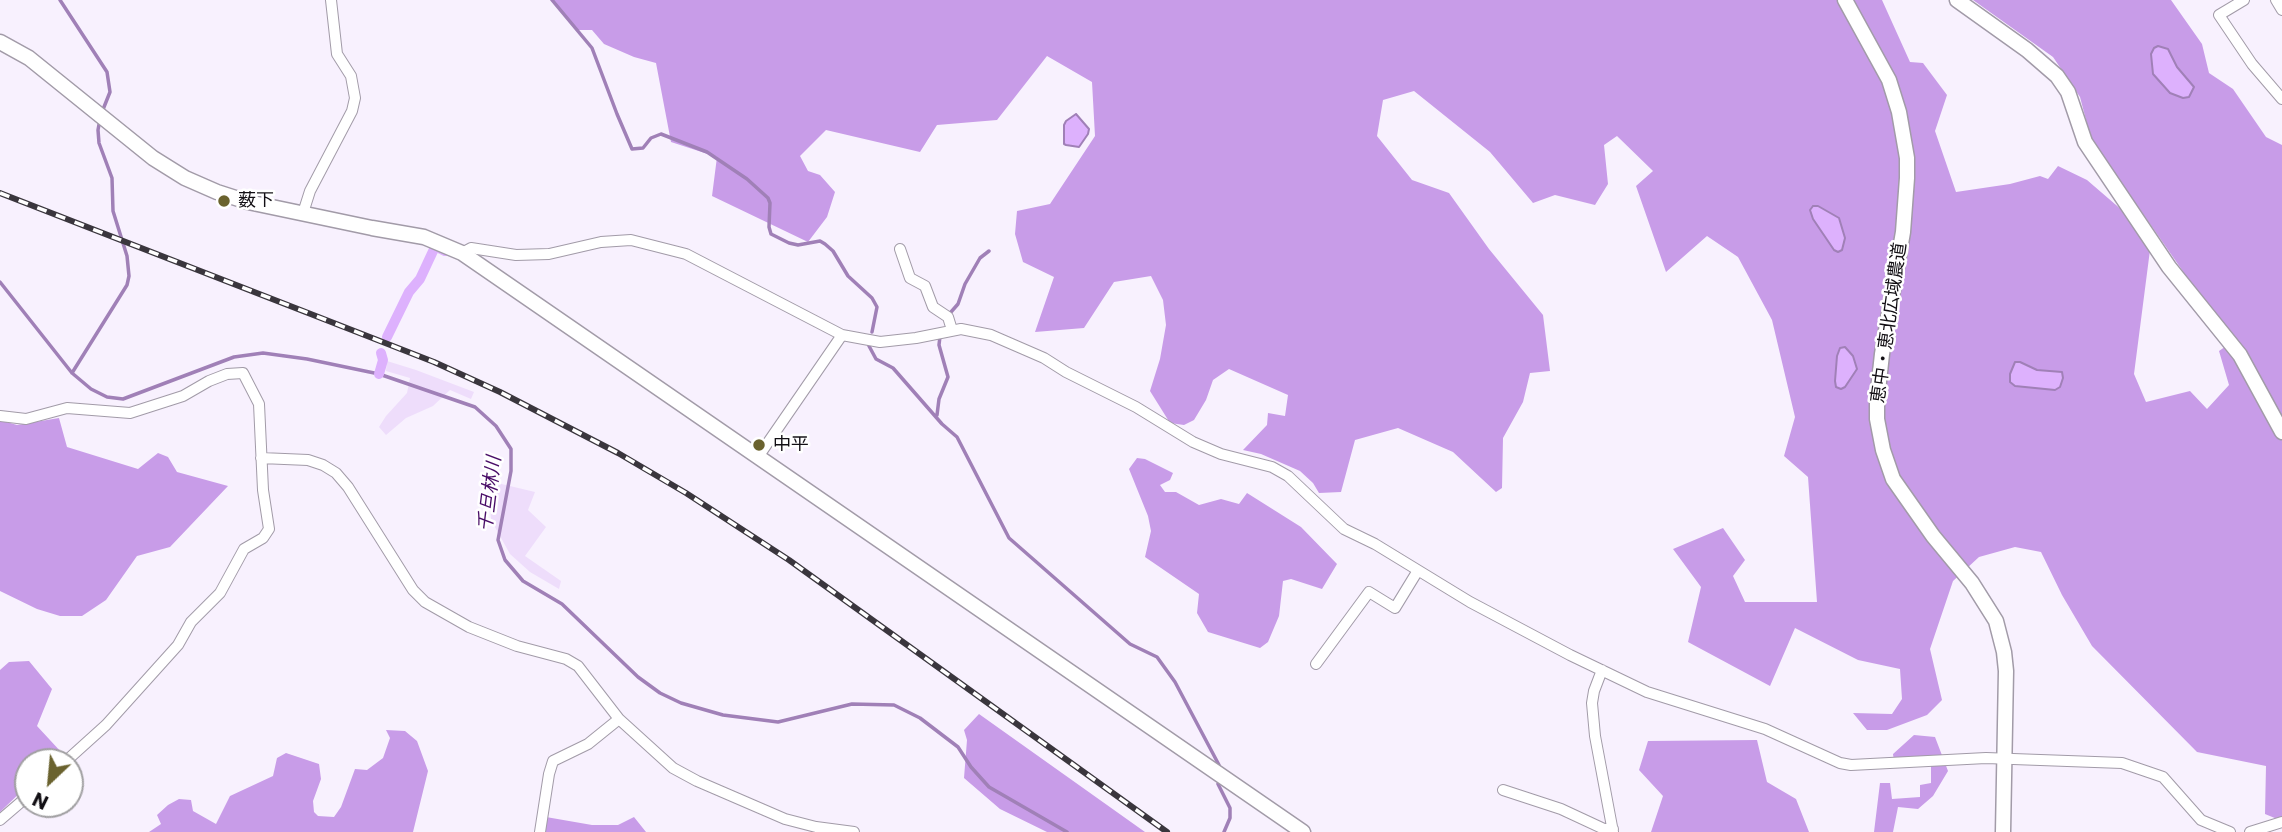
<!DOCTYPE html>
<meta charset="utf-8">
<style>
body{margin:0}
#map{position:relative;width:2282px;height:832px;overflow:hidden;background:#f8f1fe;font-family:Poppins,sans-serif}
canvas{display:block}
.north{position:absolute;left:14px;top:748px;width:70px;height:70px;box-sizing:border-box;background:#fff;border:2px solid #a09fa1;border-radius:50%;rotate:206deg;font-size:19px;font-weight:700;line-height:28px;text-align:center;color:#120f14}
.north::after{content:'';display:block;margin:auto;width:24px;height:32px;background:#6a622e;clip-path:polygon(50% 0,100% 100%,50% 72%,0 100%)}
</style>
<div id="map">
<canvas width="2282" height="832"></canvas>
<div class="north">N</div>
</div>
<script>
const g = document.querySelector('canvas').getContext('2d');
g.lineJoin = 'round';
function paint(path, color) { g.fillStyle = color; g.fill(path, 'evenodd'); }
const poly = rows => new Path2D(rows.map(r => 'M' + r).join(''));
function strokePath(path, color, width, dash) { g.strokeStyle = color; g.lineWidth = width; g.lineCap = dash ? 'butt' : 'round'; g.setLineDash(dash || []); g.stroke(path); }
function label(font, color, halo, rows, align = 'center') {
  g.font = font + ' Poppins,"Noto Sans JP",sans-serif'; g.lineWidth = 5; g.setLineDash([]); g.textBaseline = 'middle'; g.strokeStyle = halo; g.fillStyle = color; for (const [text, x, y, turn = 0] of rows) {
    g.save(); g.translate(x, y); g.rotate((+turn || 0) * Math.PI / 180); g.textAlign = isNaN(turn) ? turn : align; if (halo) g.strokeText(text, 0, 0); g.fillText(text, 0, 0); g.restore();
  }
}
const green = poly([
 [387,361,416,370,474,392,471,399,450,390,433,406,406,418,386,435,379,427,386,416,407,393,410,378,386,371],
 [489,481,535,492,528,510,546,527,525,556,561,581,559,589,530,572,510,554,491,520]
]);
const forest = poly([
 [553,0,1882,0,1910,62,1923,63,1947,95,1935,131,1956,192,2010,184,2040,176,2048,179,2058,166,2087,180,2123,211,2150,250,2134,374,2146,402,2190,391,2207,409,2229,385,2219,351,2232,342,2091,139,2080,97,2053,57,1973,0,2171,0,2202,44,2209,73,2233,89,2266,137,2282,145,2282,821,2265,814,2266,766,2197,752,2092,646,2062,595,2041,552,2015,547,1979,557,1953,581,1930,649,1942,700,1927,715,1887,730,1867,730,1853,713,1892,714,1902,699,1900,669,1858,660,1795,628,1770,686,1688,642,1701,587,1673,549,1723,528,1745,560,1733,576,1745,602,1817,602,1808,477,1784,456,1795,417,1772,320,1738,257,1707,236,1666,272,1636,186,1653,171,1617,136,1604,145,1608,184,1595,205,1555,195,1533,203,1490,152,1414,91,1383,100,1377,136,1412,180,1449,193,1489,249,1543,315,1550,371,1530,373,1523,402,1503,438,1502,488,1496,492,1453,452,1398,428,1355,440,1341,492,1319,493,1313,483,1300,471,1261,454,1243,450,1267,425,1268,413,1285,416,1288,395,1229,369,1213,380,1206,400,1194,420,1184,425,1170,423,1150,391,1160,359,1166,325,1163,300,1151,276,1114,282,1084,328,1035,332,1054,277,1023,262,1015,234,1017,211,1050,204,1095,136,1092,82,1047,56,997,120,937,125,920,152,826,130,800,156,808,171,820,175,835,192,827,217,808,242,712,196,717,157,671,142,656,63,634,57,604,44,592,30,578,30],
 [59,418,67,447,138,469,158,453,168,457,177,472,228,486,170,547,137,556,106,600,82,616,60,616,37,609,0,591,0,420,17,425],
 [1137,458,1145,459,1173,473,1170,480,1160,485,1165,492,1176,492,1199,505,1221,499,1239,504,1247,493,1301,527,1337,564,1322,589,1291,579,1283,581,1279,616,1268,642,1260,648,1208,632,1197,613,1199,594,1145,557,1151,531,1148,516,1129,469],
 [29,661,52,689,37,726,62,753,52,762,28,762,28,785,0,812,0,670,9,662],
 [979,714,1145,832,1047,832,1000,809,964,778,967,740,964,730],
 [386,730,405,731,417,741,428,771,413,832,149,832,161,824,157,815,168,805,179,799,191,800,193,811,216,824,230,796,273,776,277,758,286,753,319,764,321,779,313,801,314,812,318,816,334,817,341,807,355,769,367,770,383,758,390,738],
 [1914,735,1935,737,1948,771,1933,796,1918,809,1898,807,1893,832,1874,832,1880,783,1890,783,1892,799,1920,797,1920,785,1931,783,1931,760,1894,762,1893,754],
 [1757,740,1767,782,1796,799,1809,832,1651,832,1663,796,1639,770,1648,741],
 [546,817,592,825,618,825,634,817,646,832,543,832]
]);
const water = poly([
 [2158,46,2168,49,2177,67,2194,87,2189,97,2183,98,2170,93,2153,74,2151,54,2154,48,2158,46],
 [1076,114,1089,129,1088,134,1079,147,1066,145,1064,144,1064,125,1066,121,1076,114],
 [1813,206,1818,206,1839,218,1845,238,1842,250,1838,252,1834,250,1813,219,1810,210,1813,206],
 [1845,347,1853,356,1857,369,1845,387,1841,389,1836,387,1835,381,1837,356,1840,348,1845,347],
 [2015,362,2020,362,2037,370,2062,372,2063,378,2060,387,2055,390,2015,386,2010,382,2010,374,2015,362]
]);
const stream = poly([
 [60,0,107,72,110,92,102,112],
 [552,0,592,48,617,114,632,149,643,148,651,138,661,134,707,152,747,179,768,198,770,203,769,227,771,234,789,243,798,245,820,241,825,244,833,251,848,276,872,298,877,307,872,332],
 [0,282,72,373,91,389,107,397,123,399,234,357,263,353,307,359,379,374,475,407,496,426,511,449,511,471,498,540,505,560,523,581,562,604,638,677,660,693,681,703,723,715,778,722,852,704,894,705,920,718,958,747,971,767,989,787,1067,832],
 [951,312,958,304,965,284,980,258,989,251],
 [869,346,876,359,893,368,942,424,957,437,1009,538,1130,644,1157,657,1175,682,1219,765],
 [72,373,127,285,129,276,127,256,113,211,112,178,99,143,98,130,100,119],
 [937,415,939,399,948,377,939,345,940,336],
 [1218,784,1230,808,1230,818,1224,832]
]);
const canal = poly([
 [387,337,409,292,420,279,434,249,437,247,445,251],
 [379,374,383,360,381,353]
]);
const street = poly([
 [2244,0,2219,15,2252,64,2282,99],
 [2276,0,2282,10],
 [303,213,310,191,352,111,355,98,351,76,337,54,331,0],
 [900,249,910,278,925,286,933,307,948,317,952,330],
 [462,253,471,248,516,255,549,254,601,242,631,240,686,254,842,335,880,342,916,338,961,329,991,335,1044,358,1066,372,1136,407,1193,442,1221,454,1272,467,1288,476,1344,529,1375,544,1470,602,1570,655,1647,692,1765,729,1840,763,1851,765,1986,758,2122,763,2163,777,2201,820,2230,832],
 [0,416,26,419,67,408,130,413,183,396,209,381,227,374,243,373,259,404,263,490,269,529,263,538,244,549,220,593,191,622,178,645,106,725,65,762],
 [758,457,842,335],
 [261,458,308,460,323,465,336,473,348,487,413,590,425,602,469,627,517,646,566,659,578,666,619,719,673,768,697,781,785,819,816,827,854,832],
 [1316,664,1369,592,1395,608,1417,572],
 [1602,670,1594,691,1592,703,1595,736,1613,832],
 [1503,790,1561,809,1604,829,1613,829],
 [0,820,28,796],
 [540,832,549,774,553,761,588,744,619,719],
 [2250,832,2282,822]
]);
const secondary = poly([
 [1845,0,1889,80,1899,112,1907,158,1907,178,1903,232,1882,354,1877,400,1877,419,1883,450,1893,479,1933,536,1972,583,1996,621,2004,652,2006,671,2003,832],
 [1957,0,2027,50,2057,76,2068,92,2085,142,2169,267,2240,355,2282,432],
 [0,42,29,58,153,158,185,178,217,192,248,202,372,228,424,237,462,253,1303,832]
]);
const rail = poly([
 [0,193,434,362,500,392,618,453,686,493,789,560,1167,832]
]);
const markers = [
 [224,201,7,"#6a622e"],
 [759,445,7,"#6a622e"]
];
const poiNames = [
 ["薮下",238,201],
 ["中平",773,445]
];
const streetNames = [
 ["恵中・恵北広域農道",1890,323,-82]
];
const waterNames = [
 ["千旦林川",491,494,-83]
];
paint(green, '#eeddfb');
paint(forest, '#c89ce8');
paint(water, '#ddb1fd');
strokePath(water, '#a080b7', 2);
strokePath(stream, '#a080b7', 3.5);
strokePath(canal, '#ddb1fd', 10);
strokePath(street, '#a29ba8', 12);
strokePath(secondary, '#a29ba8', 17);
strokePath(street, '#fff', 10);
strokePath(secondary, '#fff', 14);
strokePath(rail, '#3a363d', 6);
strokePath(rail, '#fff', 3.5, [10]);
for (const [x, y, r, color] of markers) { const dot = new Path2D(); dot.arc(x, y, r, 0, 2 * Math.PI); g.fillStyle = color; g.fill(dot); strokePath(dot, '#fff', 2.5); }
label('18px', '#120f14', '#fff', poiNames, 'left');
label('18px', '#120f14', '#fff', streetNames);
label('italic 19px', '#490d67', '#fff', waterNames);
</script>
